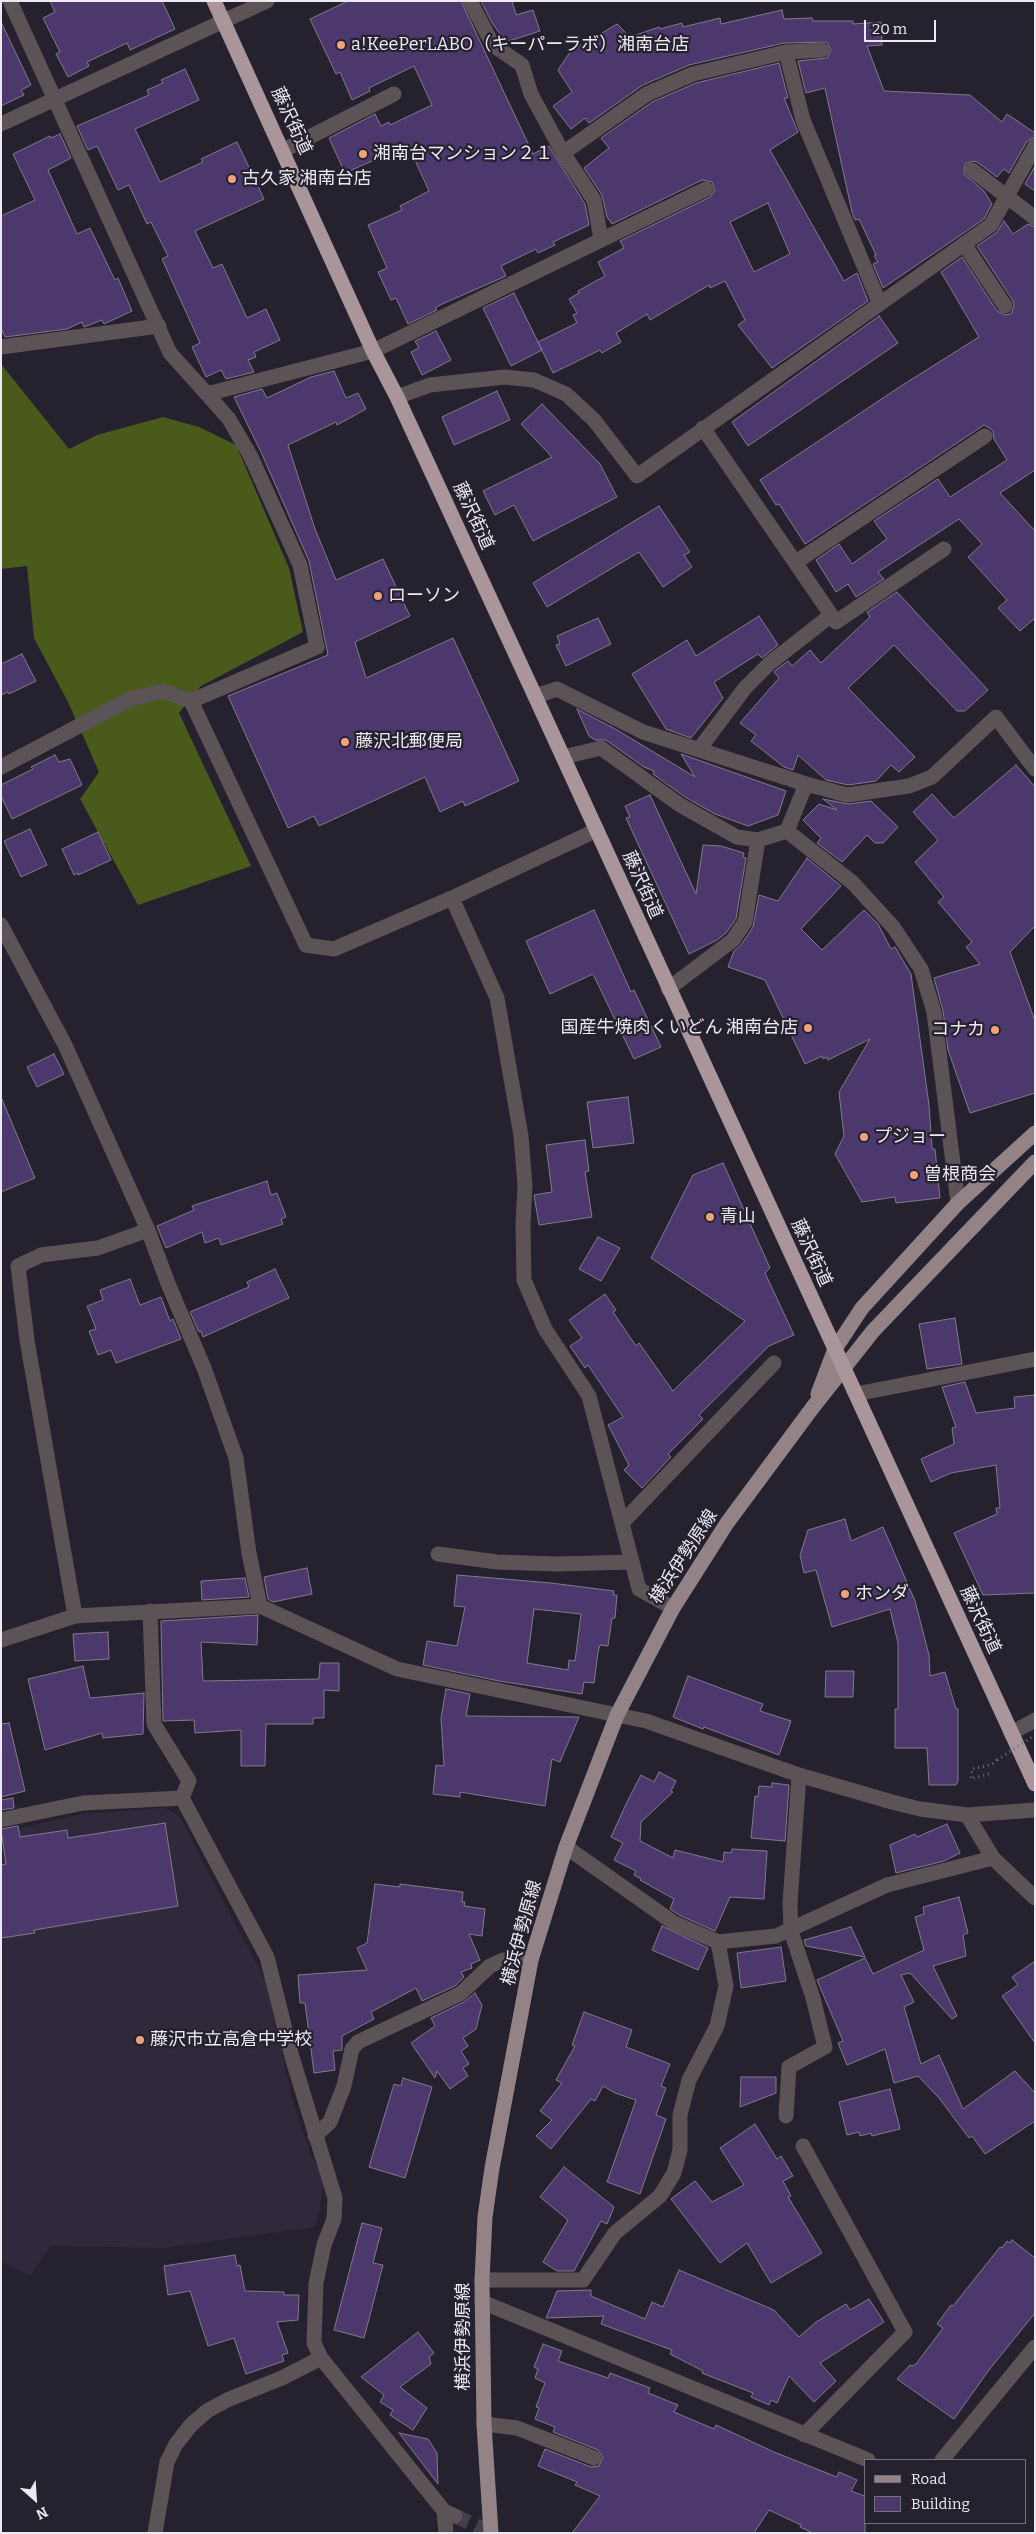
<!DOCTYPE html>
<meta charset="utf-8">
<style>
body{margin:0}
#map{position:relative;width:1036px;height:2534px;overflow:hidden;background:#25212e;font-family:Bitter,serif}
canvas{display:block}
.frame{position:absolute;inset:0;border:2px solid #ece9f2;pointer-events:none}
.legend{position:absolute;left:864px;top:2459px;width:162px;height:65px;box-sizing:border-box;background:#25212e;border:1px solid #75717c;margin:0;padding:6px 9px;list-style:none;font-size:15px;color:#ece9f2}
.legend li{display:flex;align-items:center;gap:10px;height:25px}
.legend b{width:25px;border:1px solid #75717c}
.north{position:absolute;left:10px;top:2474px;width:50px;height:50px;-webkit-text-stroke:4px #25212e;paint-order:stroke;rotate:154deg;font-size:14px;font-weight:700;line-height:20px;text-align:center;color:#ece9f2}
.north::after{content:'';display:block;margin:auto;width:18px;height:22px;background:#ece9f2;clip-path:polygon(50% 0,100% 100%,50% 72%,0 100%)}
.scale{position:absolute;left:864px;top:20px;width:72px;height:22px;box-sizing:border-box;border:2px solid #ece9f2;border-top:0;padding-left:6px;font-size:15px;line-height:18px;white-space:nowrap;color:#ece9f2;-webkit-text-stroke:4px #25212e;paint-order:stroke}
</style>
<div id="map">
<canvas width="1036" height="2534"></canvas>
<div class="frame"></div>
<ul class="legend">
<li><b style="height:6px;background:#938386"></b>Road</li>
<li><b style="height:14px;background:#4c386d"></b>Building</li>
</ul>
<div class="north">N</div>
<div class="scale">20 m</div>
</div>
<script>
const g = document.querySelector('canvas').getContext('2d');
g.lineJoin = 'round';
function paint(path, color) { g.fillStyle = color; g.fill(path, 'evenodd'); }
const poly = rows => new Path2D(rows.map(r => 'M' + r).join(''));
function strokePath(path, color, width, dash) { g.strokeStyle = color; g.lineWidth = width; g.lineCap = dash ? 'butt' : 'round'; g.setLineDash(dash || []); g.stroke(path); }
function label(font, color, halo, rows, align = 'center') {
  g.font = font + ' Bitter,"Noto Sans JP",serif'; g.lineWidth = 4.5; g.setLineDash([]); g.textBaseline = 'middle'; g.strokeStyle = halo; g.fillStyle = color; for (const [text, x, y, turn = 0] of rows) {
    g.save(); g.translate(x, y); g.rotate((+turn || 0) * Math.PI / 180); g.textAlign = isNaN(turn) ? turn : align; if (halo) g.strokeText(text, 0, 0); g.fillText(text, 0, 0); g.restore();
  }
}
const built = poly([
 [165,1808,179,1816,266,1982,292,2098,311,2155,324,2182,319,2212,314,2227,162,2248,51,2246,30,2275,1,2262,1,1833,81,1814]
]);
const forest = poly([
 [1,364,69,449,97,435,163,417,199,427,236,445,289,568,303,632,201,686,179,713,251,866,138,905,80,799,99,772,69,704,34,638,27,566,1,569]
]);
const building = poly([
 [50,1,162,1,175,29,130,50,127,43,87,62,89,66,68,77,56,54,60,52,43,18,55,12,50,1],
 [348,1,461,1,533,154,549,146,585,204,589,225,553,242,555,245,538,253,536,249,501,266,506,276,440,305,435,308,437,310,408,324,396,298,391,300,378,272,387,268,368,225,402,210,400,206,429,191,408,145,345,173,329,138,375,114,381,126,389,122,390,125,432,105,414,66,369,88,370,91,352,100,340,72,336,74,310,19,348,1],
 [481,1,512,1,516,15,533,10,540,31,506,42,492,23,481,1],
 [782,10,784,19,812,18,813,21,853,21,853,24,881,22,882,45,867,46,884,91,970,95,1002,122,1007,114,1035,133,1035,137,1027,141,1009,173,1004,169,997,177,977,162,973,161,965,164,964,174,984,191,992,204,984,219,883,288,873,264,878,262,874,256,876,255,859,219,855,220,852,212,825,88,806,93,798,61,827,58,831,50,827,42,784,43,689,65,643,85,589,123,585,118,571,129,553,106,572,92,558,70,570,52,617,24,630,37,659,27,660,29,682,23,683,27,720,18,721,24,782,10],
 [1,22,31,85,21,90,24,95,1,106,1,22],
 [779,63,788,98,784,98,798,132,770,150,844,281,857,273,868,301,772,368,738,325,745,320,725,281,710,288,709,285,650,320,647,314,616,333,621,342,602,353,600,350,553,373,538,342,577,323,573,315,577,313,569,299,579,293,578,291,605,276,598,262,624,248,620,241,710,197,715,190,712,182,702,180,612,224,607,217,602,195,584,168,609,148,601,138,652,102,696,83,779,63],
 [768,203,790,254,754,272,730,222,768,203],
 [185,69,199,100,135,129,160,182,203,162,201,159,237,142,264,199,195,231,213,268,222,264,247,318,266,309,280,340,254,352,256,357,248,360,254,372,226,379,221,370,206,377,192,347,200,343,162,259,168,256,151,222,147,224,129,185,118,190,97,146,88,150,77,126,149,95,147,90,163,83,161,80,185,69],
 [60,134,71,158,48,170,77,234,90,228,115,280,118,278,132,311,104,324,102,320,84,327,82,322,67,329,5,337,1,328,1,216,35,200,13,154,50,136,51,138,60,134],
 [1035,166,1035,191,1025,184,1035,166],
 [1004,221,1013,234,1028,224,1035,227,1035,470,1000,493,1035,531,1035,618,1020,631,998,608,1007,600,968,557,982,544,959,519,878,572,884,579,856,597,848,584,836,592,816,560,839,544,852,564,887,539,874,521,938,479,950,497,1007,460,994,439,993,431,990,428,984,425,805,544,779,504,776,505,760,480,901,386,979,337,941,272,962,257,997,311,1005,315,1011,314,1014,306,1013,301,977,246,997,232,1004,221],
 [514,293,542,350,511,366,483,308,514,293],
 [879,316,898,343,748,446,732,422,879,316],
 [436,331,451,360,422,375,411,352,419,348,415,341,436,331],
 [334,371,346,398,358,393,366,409,337,425,336,422,288,445,315,529,336,580,383,559,410,616,355,642,366,678,453,638,519,781,465,806,463,801,440,812,425,777,319,826,314,816,288,828,228,696,328,655,309,561,261,452,234,397,262,389,267,398,311,377,334,371],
 [497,391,510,420,454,445,442,417,497,391],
 [542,404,600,464,617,497,533,541,514,505,495,515,483,491,552,457,521,424,542,404],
 [659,506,690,552,684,555,692,567,663,587,639,552,547,607,533,583,659,506],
 [897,592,988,690,965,711,957,711,894,645,848,688,915,757,899,772,891,765,876,781,848,785,826,780,798,755,793,770,784,767,751,741,756,735,740,723,779,678,774,672,776,670,788,661,792,666,810,650,821,663,870,617,867,612,897,592],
 [759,616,778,645,762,658,758,654,714,682,723,698,691,738,666,729,632,674,687,640,696,656,759,616],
 [598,618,611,644,566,666,556,645,560,644,557,636,598,618],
 [22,654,36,681,9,694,8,692,1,695,1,664,22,654],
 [577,709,617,730,695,777,681,754,786,791,778,815,748,826,715,814,685,797,653,774,654,771,644,767,606,740,595,740,589,736,577,709],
 [55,755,59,762,70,759,82,785,12,819,1,796,1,785,33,769,31,767,55,755],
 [1016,765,1035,787,1035,926,1010,952,1035,1021,1035,1093,970,1113,948,1050,943,1011,934,978,980,964,966,947,972,942,938,902,944,897,915,862,938,840,913,812,932,794,954,818,1016,765],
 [650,795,696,894,703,845,721,846,744,853,743,857,746,858,736,919,726,933,717,940,689,954,626,818,630,817,625,806,650,795],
 [823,799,848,804,871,801,898,827,883,843,875,843,867,835,842,862,817,843,821,838,803,820,819,804,837,810,823,799],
 [30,829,47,865,21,877,4,841,30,829],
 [98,832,111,860,78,875,77,873,74,875,62,849,98,832],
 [807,858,841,886,801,929,822,950,864,910,878,924,891,949,895,947,911,974,929,1105,932,1149,935,1149,940,1198,896,1203,895,1197,862,1202,835,1154,844,1136,839,1092,870,1039,828,1060,827,1057,823,1059,822,1056,805,1064,765,980,728,967,734,951,741,945,753,927,759,895,778,901,807,858],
 [594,910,631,992,634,990,661,1047,634,1059,593,974,550,994,526,941,594,910],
 [54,1054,64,1074,37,1087,27,1067,54,1054],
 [1,1097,35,1178,1,1192,1,1097],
 [628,1097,634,1143,593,1148,587,1102,628,1097],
 [585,1140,589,1171,585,1172,592,1217,539,1225,534,1195,552,1192,546,1145,585,1140],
 [723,1163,770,1268,765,1273,794,1335,769,1346,699,1415,703,1419,668,1454,671,1457,642,1488,624,1470,629,1465,608,1425,623,1417,588,1365,585,1368,570,1346,582,1338,569,1320,605,1294,616,1310,613,1312,636,1346,639,1343,673,1391,745,1321,651,1258,693,1175,723,1163],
 [267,1181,271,1195,277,1193,286,1217,281,1219,283,1224,221,1245,219,1238,205,1243,202,1232,166,1248,157,1226,194,1210,192,1206,267,1181],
 [598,1237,620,1248,601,1281,579,1269,598,1237],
 [275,1269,289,1298,203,1337,201,1331,199,1332,190,1312,249,1287,247,1282,275,1269],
 [130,1279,140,1305,161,1297,170,1321,173,1319,181,1339,116,1363,111,1350,98,1355,89,1331,96,1329,87,1306,103,1300,100,1290,130,1279],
 [955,1318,962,1364,927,1369,919,1324,955,1318],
 [965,1382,976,1413,1015,1408,1014,1397,1035,1395,1035,1593,983,1595,954,1533,997,1514,996,1508,1000,1508,996,1465,951,1473,931,1482,921,1459,954,1444,952,1428,956,1427,942,1387,965,1382],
 [845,1519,851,1541,883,1527,915,1601,929,1655,930,1676,945,1672,956,1709,958,1709,958,1781,956,1785,929,1785,927,1748,895,1748,895,1709,898,1709,898,1643,890,1609,832,1627,816,1570,804,1573,800,1555,808,1530,845,1519],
 [307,1568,312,1594,273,1602,268,1599,264,1577,307,1568],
 [457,1575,551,1583,614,1591,613,1595,617,1595,615,1618,612,1618,608,1646,600,1645,598,1652,594,1683,584,1682,582,1694,499,1681,423,1665,427,1641,457,1646,465,1607,454,1606,457,1575],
 [534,1609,581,1614,575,1661,569,1660,568,1670,527,1663,534,1609],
 [245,1578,249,1597,202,1600,201,1581,245,1578],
 [258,1615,257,1645,201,1642,203,1681,319,1679,320,1663,339,1663,339,1691,324,1690,324,1718,313,1718,313,1724,266,1724,265,1766,241,1766,241,1730,195,1733,194,1720,163,1721,161,1621,258,1615],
 [108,1632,109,1659,75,1661,73,1634,108,1632],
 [83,1666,90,1698,144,1693,143,1734,103,1738,102,1733,45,1750,28,1679,83,1666],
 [826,1671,854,1671,853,1697,825,1697,826,1671],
 [688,1676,763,1704,760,1711,791,1721,779,1755,704,1727,703,1729,673,1717,688,1676],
 [446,1689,470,1694,466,1716,579,1717,560,1762,552,1759,545,1806,460,1792,460,1797,433,1794,436,1765,444,1766,441,1718,446,1689],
 [9,1723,25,1791,1,1797,1,1724,9,1723],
 [659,1772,676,1781,671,1791,673,1792,641,1822,640,1841,673,1858,675,1850,723,1862,724,1852,731,1853,732,1849,767,1851,764,1899,730,1897,715,1931,679,1915,670,1909,674,1899,640,1880,641,1879,634,1875,636,1871,614,1860,623,1843,611,1837,627,1802,641,1775,654,1782,659,1772],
 [772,1783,789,1785,785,1841,751,1838,755,1796,758,1797,759,1786,772,1787,772,1783],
 [13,1798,14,1808,1,1810,1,1800,13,1798],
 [165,1823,178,1906,34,1930,35,1933,1,1938,1,1865,6,1864,1,1829,18,1826,20,1837,67,1830,68,1838,165,1823],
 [947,1824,960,1853,944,1861,896,1873,890,1845,915,1834,917,1837,947,1824],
 [375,1884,400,1887,400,1884,463,1892,462,1902,465,1902,464,1906,485,1909,482,1936,469,1934,480,1960,471,1964,472,1968,461,1972,464,1977,455,1986,422,2001,416,1988,371,2012,374,2019,342,2036,342,2050,333,2051,335,2070,314,2073,305,2003,300,2003,298,1975,367,1970,357,1948,367,1943,375,1884],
 [959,1897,968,1933,963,1935,966,1956,933,1966,957,2016,952,2019,910,1973,901,1975,914,2002,904,2007,921,2064,939,2055,963,2109,1015,2071,1035,2093,1035,2121,985,2154,972,2136,969,2138,939,2098,918,2076,894,2083,885,2049,847,2065,838,2043,843,2041,817,1980,865,1958,873,1974,924,1950,915,1917,924,1914,923,1907,959,1897],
 [662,1926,708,1948,698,1970,652,1950,662,1926],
 [851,1927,865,1957,806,1946,804,1940,851,1927],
 [781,1947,786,1981,741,1988,737,1953,781,1947],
 [1035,1961,1035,2043,1002,1996,1018,1985,1012,1977,1035,1961],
 [475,1993,482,2005,476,2029,463,2038,468,2046,461,2051,469,2064,463,2068,468,2076,450,2089,437,2071,435,2078,411,2043,435,2026,431,2018,464,2002,475,1993],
 [584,2012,632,2030,626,2047,670,2064,661,2086,666,2088,656,2115,666,2119,640,2194,607,2182,636,2100,615,2093,603,2086,595,2101,591,2099,551,2149,536,2136,552,2120,540,2111,562,2083,556,2080,575,2046,572,2045,584,2012],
 [741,2077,776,2077,776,2093,740,2107,741,2077],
 [403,2078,432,2087,405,2178,369,2167,394,2084,401,2086,403,2078],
 [890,2089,900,2129,872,2136,871,2133,860,2136,859,2132,847,2135,839,2102,890,2089],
 [755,2124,777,2159,781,2156,793,2176,783,2181,791,2196,788,2197,822,2253,771,2283,747,2243,720,2263,671,2199,695,2181,712,2202,744,2185,720,2148,755,2124],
 [564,2167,614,2207,607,2224,601,2221,574,2271,557,2271,543,2262,568,2220,540,2197,564,2167],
 [362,2223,382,2228,373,2263,383,2265,364,2338,334,2330,362,2223],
 [1012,2240,1035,2258,1035,2313,989,2370,954,2419,897,2379,910,2365,912,2366,916,2364,943,2328,937,2324,951,2305,953,2306,1000,2247,1002,2248,1007,2241,1010,2243,1012,2240],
 [235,2255,237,2266,240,2265,245,2291,284,2292,284,2295,299,2295,298,2320,277,2322,288,2353,282,2355,284,2361,246,2374,234,2338,208,2346,190,2291,168,2295,164,2266,235,2255],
 [679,2270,774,2310,799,2337,816,2322,846,2304,850,2310,869,2299,884,2322,820,2363,836,2381,814,2402,789,2376,777,2403,771,2400,769,2405,751,2397,753,2393,702,2373,703,2371,670,2354,672,2350,601,2324,604,2316,546,2318,557,2291,591,2290,591,2296,645,2319,652,2302,663,2307,679,2270],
 [418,2332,434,2353,429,2357,431,2364,400,2387,427,2408,413,2430,390,2415,393,2410,380,2402,384,2395,361,2377,418,2332],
 [543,2344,562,2351,558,2361,608,2378,610,2373,650,2388,648,2393,678,2405,674,2412,714,2429,716,2425,774,2452,837,2477,839,2472,857,2480,851,2491,865,2496,865,2533,813,2533,800,2527,801,2525,769,2510,754,2533,572,2533,600,2496,575,2485,577,2482,538,2466,545,2449,591,2467,599,2466,603,2457,598,2450,553,2432,555,2427,535,2419,539,2408,536,2407,545,2383,535,2378,538,2369,534,2367,543,2344],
 [399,2433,428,2439,437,2453,438,2484,399,2433]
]);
const streetTunnel = poly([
 [455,2516,492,2533]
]);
const path = poly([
 [989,1774,971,1779,972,1769,991,1765,997,1760]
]);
const lane = poly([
 [470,1,493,45,522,65,531,94,563,153,594,200,601,239],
 [786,52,803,120,879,302],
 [284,150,394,94],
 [563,153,647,94,693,74,786,52,822,50],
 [972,170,1035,218],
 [964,244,1005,306],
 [796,562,985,436],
 [535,696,557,689,643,732,806,784,847,795,909,786,932,777,996,717,1035,769],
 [191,701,317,647,300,565,251,457,229,419,207,394],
 [700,748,745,688,770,663,830,616],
 [1,767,130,699,163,691,191,701,306,945],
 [806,784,787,831,853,883,894,928,921,969,934,1012,958,1203],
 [668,989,733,940,745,922,758,840],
 [856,1394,1035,1359],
 [566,1847,674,1923,718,1942,776,1936,887,1885,993,1858],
 [786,2116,789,2067,825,2047,813,1998,791,1931,790,1903,799,1775],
 [482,2280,583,2280,615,2233,660,2196,674,2173,680,2150,680,2115,689,2080,717,2026,726,1986,718,1942],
 [484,2424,517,2428,594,2458]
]);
const street = poly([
 [10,1,170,353,207,394,373,351,706,189],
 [1,124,267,1],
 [1,347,159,326],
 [397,397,430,385,505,377,534,380,566,394,594,420,637,476,991,225,1035,146],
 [703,428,836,622,944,549],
 [563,757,601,748,680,805,737,837,758,840,787,831],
 [452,898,597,830],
 [1,925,65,1045,148,1230,169,1286,204,1368,236,1458,249,1553,260,1606],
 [306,945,334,949,452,898,497,998,521,1136,525,1186,523,1224,524,1280,545,1329,589,1396,639,1589,673,1608],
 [622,1523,774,1363],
 [438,1554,497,1562,558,1564,632,1562],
 [150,1611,154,1724,189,1781,182,1798],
 [75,1616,27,1340,18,1266,41,1255,98,1248,148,1230],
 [1,1640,75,1616,260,1606,397,1669,646,1721,799,1775,892,1802,920,1809,967,1815,993,1858,1035,1898],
 [1011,1733,1035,1720],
 [967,1815,1035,1810],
 [1,1820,83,1803,182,1798,267,1957,292,2057,335,2198,334,2219,324,2245,316,2283,314,2343,321,2358,444,2511,455,2516],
 [315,2136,330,2122,344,2086,352,2049,358,2042,460,1994,490,1966,503,1960,531,1960],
 [803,2146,905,2332,804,2435],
 [482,2302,868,2460],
 [942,2460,1035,2347],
 [444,2511,446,2533],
 [155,2533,167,2462,176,2444,191,2425,207,2411,227,2400,282,2378,321,2358]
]);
const primary = poly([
 [818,1394,835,1349,862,1308,958,1203,1035,1133],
 [491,2533,484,2424,482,2280,485,2217,492,2168,531,1960,566,1847,617,1715,673,1608,727,1523,813,1407,873,1331,1035,1162]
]);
const highway = poly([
 [214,1,373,351,397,397,535,696,1035,1784]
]);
const pathBridge = poly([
 [997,1760,1035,1735]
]);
const markers = [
 [341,45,5,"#f0a27a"],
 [363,154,5,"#f0a27a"],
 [232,179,5,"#f0a27a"],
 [378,596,5,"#f0a27a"],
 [345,742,5,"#f0a27a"],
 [808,1028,5,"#f0a27a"],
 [995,1030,5,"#f0a27a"],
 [864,1137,5,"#f0a27a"],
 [914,1175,5,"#f0a27a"],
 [710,1217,5,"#f0a27a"],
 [845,1594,5,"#f0a27a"],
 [140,2040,5,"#f0a27a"]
];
const poiNames = [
 ["a!KeePerLABO（キーパーラボ）湘南台店",351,45],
 ["湘南台マンション２１",373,154],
 ["古久家 湘南台店",242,179],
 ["ローソン",388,596],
 ["藤沢北郵便局",355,742],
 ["国産牛焼肉くいどん 湘南台店",798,1028,"right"],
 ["コナカ",985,1030,"right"],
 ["プジョー",874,1137],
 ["曽根商会",924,1175],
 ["青山",720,1217],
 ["ホンダ",855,1594],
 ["藤沢市立高倉中学校",150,2040]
];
const streetNames = [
 ["藤沢街道",291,121,65],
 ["藤沢街道",473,516,65],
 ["藤沢街道",642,885,66],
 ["藤沢街道",811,1253,65],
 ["横浜伊勢原線",684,1557,-57],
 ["藤沢街道",980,1620,65],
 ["横浜伊勢原線",522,1933,-75],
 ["横浜伊勢原線",464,2337,-90]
];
paint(built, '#30293c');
paint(forest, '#495a1b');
paint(building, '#4c386d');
strokePath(building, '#807b8b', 1);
strokePath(streetTunnel, '#433f4b', 15, [15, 8]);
strokePath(path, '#736f7a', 3, [1, 4]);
strokePath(lane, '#5b5355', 15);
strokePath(street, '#5b5355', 15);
strokePath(primary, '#938386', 15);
strokePath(highway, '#a9959a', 15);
strokePath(pathBridge, '#736f7a', 3, [1, 4]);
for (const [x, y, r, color] of markers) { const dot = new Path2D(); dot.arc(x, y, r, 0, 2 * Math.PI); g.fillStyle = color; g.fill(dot); strokePath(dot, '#25212e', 2); }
label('18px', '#ece9f2', '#25212e', poiNames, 'left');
label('18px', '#ece9f2', '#25212e', streetNames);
</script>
